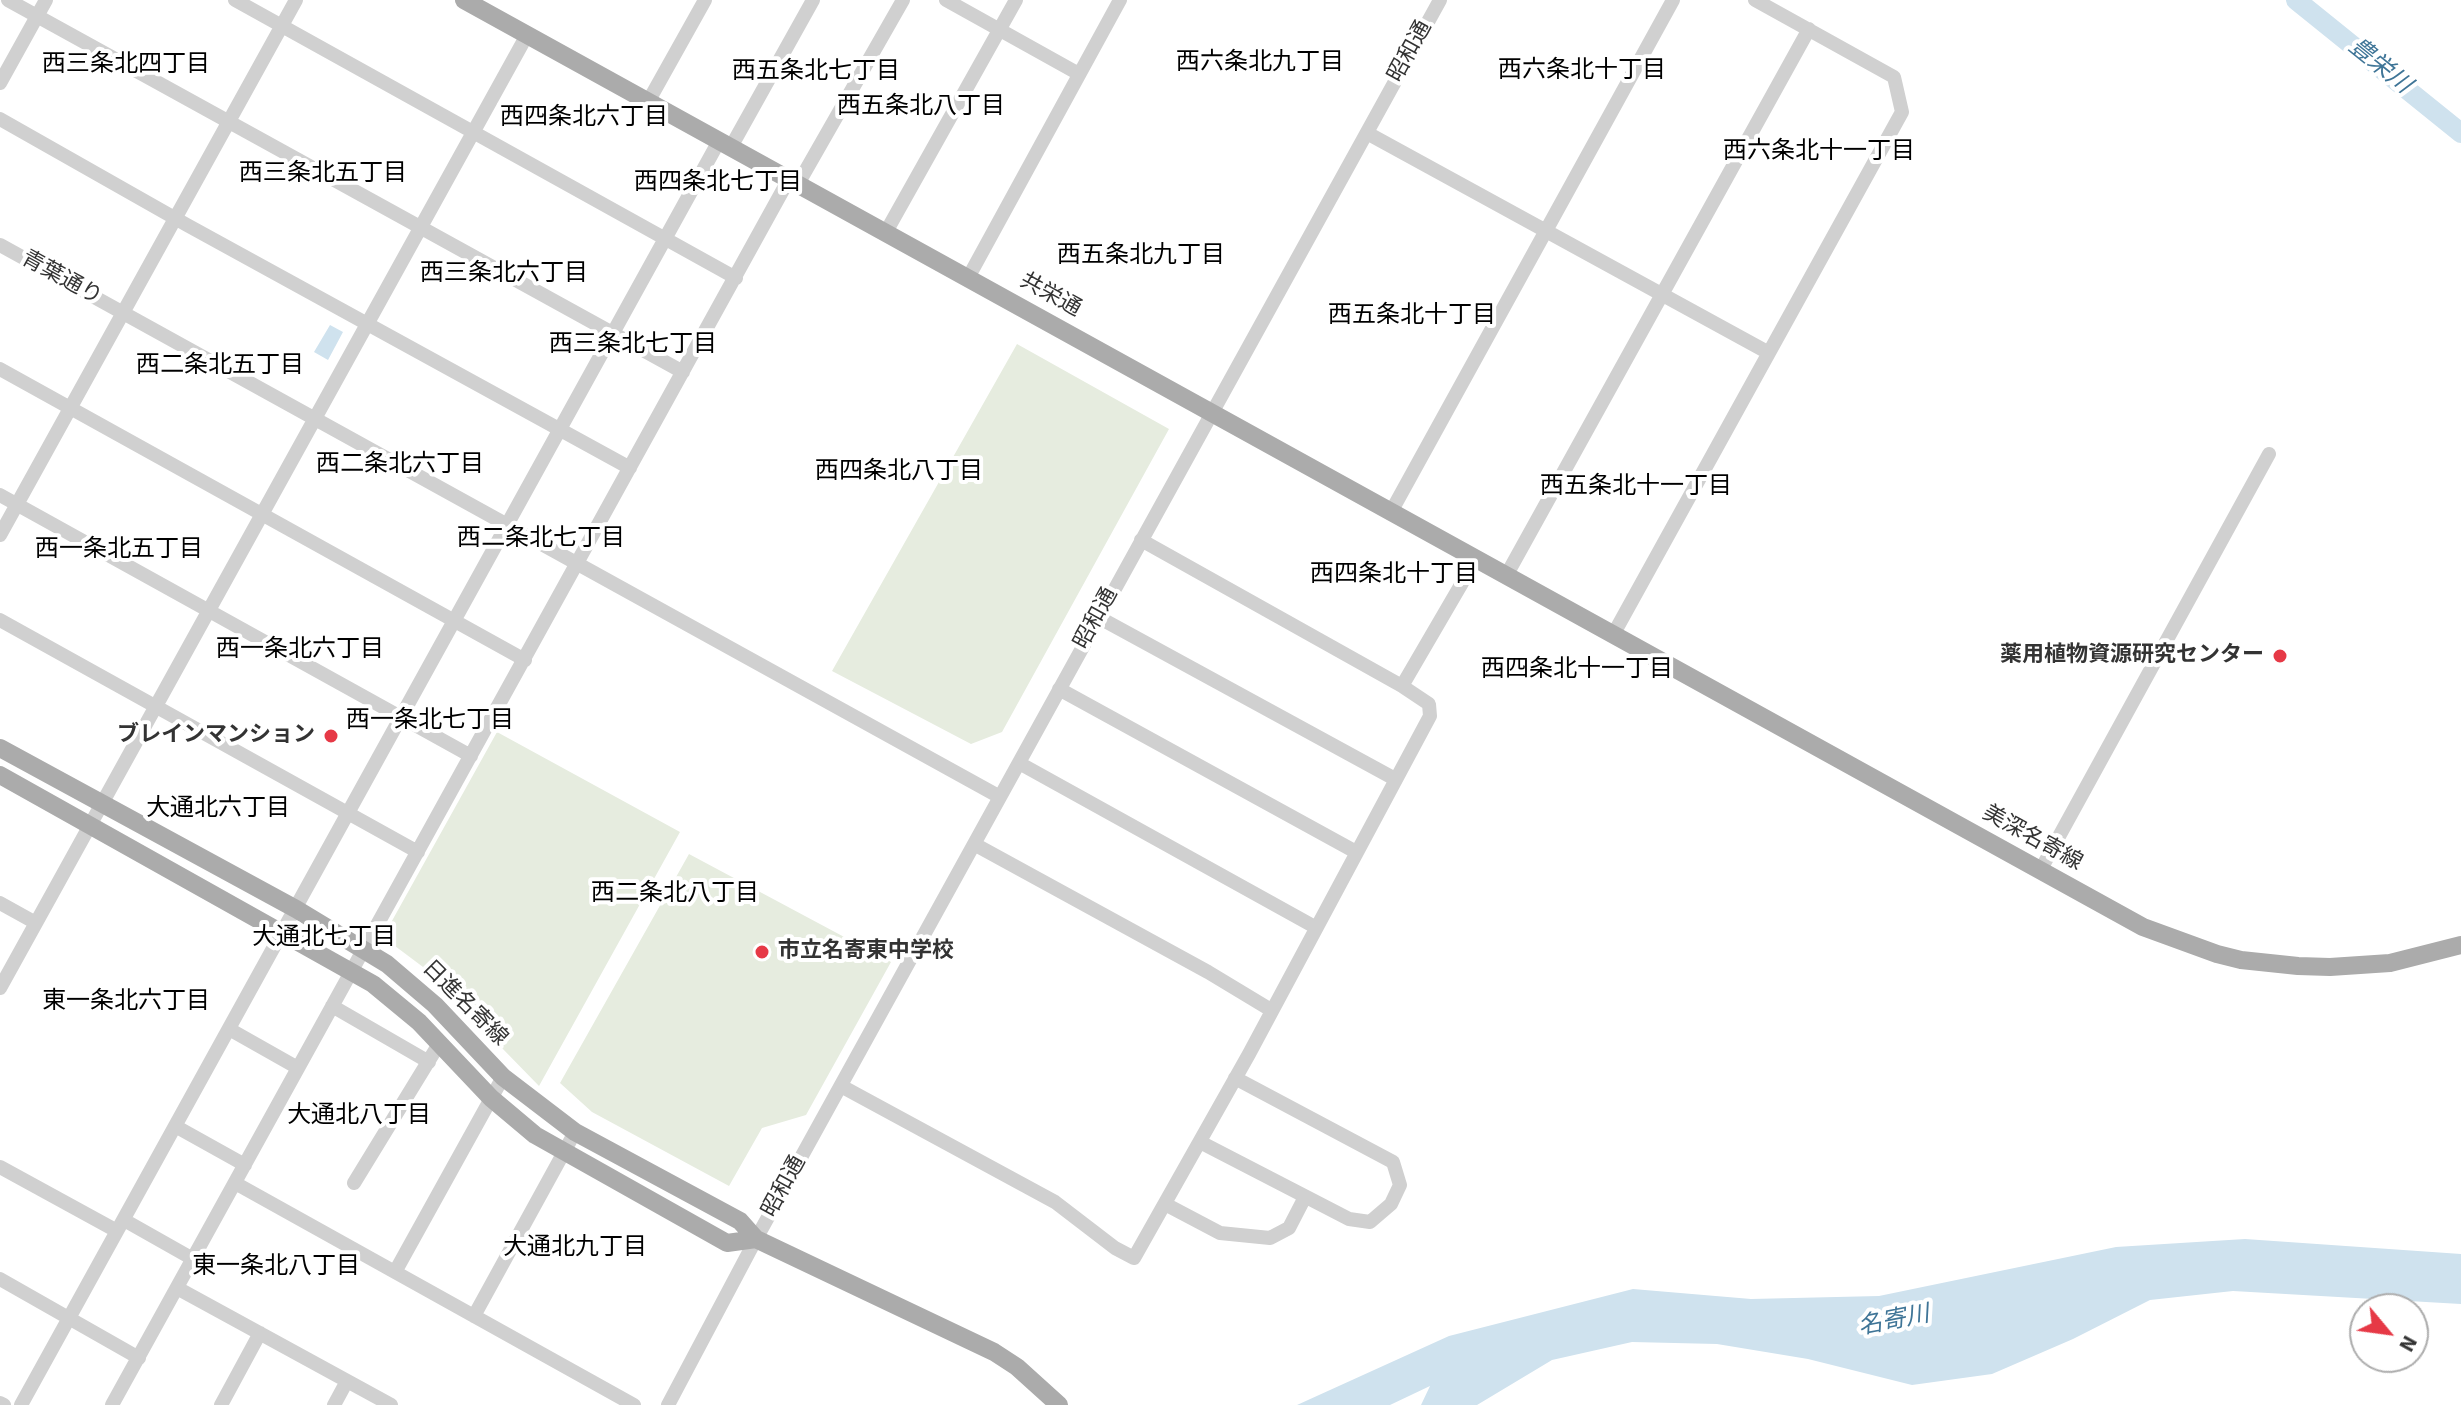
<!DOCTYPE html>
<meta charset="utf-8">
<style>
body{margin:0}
#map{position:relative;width:2461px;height:1405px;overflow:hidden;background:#fff;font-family:"Source Sans 3",sans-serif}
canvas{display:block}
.north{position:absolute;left:2349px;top:1293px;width:80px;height:80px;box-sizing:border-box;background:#fff;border:2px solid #adadad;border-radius:50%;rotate:119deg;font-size:22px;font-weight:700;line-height:32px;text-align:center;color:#333}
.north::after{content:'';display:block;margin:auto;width:28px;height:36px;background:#e63946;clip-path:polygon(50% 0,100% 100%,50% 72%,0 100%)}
</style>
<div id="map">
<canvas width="2461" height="1405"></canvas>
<div class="north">N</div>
</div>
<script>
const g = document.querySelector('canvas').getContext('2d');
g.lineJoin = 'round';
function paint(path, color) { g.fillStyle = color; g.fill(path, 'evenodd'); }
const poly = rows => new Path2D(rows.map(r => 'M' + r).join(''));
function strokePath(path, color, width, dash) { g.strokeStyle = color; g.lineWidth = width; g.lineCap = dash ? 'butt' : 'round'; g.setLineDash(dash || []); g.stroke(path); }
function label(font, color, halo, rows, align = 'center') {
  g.font = font + ' "Source Sans 3","Noto Sans JP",sans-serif'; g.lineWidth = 8; g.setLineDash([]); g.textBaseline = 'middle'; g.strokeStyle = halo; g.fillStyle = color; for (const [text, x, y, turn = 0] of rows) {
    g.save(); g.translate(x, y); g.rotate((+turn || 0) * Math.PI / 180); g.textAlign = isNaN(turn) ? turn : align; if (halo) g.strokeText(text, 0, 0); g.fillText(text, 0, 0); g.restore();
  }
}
const green = poly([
 [1017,344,1169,429,1002,732,971,744,832,671],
 [497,732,680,832,539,1086,423,967,383,937],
 [689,854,891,962,806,1115,762,1128,729,1186,592,1112,560,1083]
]);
const water = poly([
 [330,325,343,332,328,360,314,352],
 [2245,1239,2461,1254,2461,1304,2233,1291,2150,1300,2073,1339,1992,1374,1912,1385,1808,1359,1717,1344,1632,1342,1552,1360,1477,1405,1421,1405,1430,1386,1390,1405,1297,1405,1449,1336,1633,1289,1751,1299,1879,1296,2116,1247]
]);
const river = poly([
 [2296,0,2461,133]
]);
const minor = poly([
 [8,0,683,372],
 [235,0,736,278],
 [946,0,1079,74],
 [0,83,46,0],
 [648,102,705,0],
 [0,119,187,225,630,468],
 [1367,133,1769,353],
 [731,147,813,0],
 [798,184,903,0],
 [886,232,1016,0],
 [0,245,1000,797],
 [968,278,1120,0],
 [0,369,525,660],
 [0,495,471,756],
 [1391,512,1673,0],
 [0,535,296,0],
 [1506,576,1809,29],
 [1098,617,1395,779],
 [0,620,418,852],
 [1613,635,1902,112,1894,77,1755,0],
 [1402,686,1476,559],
 [1059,689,1356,852],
 [1019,763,1315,927],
 [974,844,1208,972,1271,1010],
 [2040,871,2269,454],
 [0,903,36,923],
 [0,988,527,35],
 [332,1006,429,1062],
 [229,1029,298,1068],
 [841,1086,1055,1202,1115,1248,1134,1258,1249,1054,1430,716,1429,704,1402,686,1141,540],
 [175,1126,245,1165],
 [1200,1142,1349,1219,1370,1222,1391,1204,1400,1185,1393,1162,1235,1078],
 [0,1167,117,1231],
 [235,1183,634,1405],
 [354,1183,439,1044],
 [1165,1204,1220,1233,1270,1238,1289,1228,1305,1197],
 [124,1220,193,1259],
 [395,1272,503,1077],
 [0,1279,139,1358],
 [177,1288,391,1405],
 [474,1316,575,1132],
 [0,1403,4,1405],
 [21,1405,719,141],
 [112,1405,789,179],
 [221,1405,260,1333],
 [334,1405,347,1381],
 [668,1405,756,1239,1440,0]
]);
const major = poly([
 [464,0,2143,927,2217,954,2241,960,2298,966,2330,967,2390,963,2461,945],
 [0,748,296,909,387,964,435,1005,503,1077,575,1132,740,1221,756,1239,994,1352,1017,1367,1059,1405],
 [0,775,373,984,419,1022,491,1098,535,1135,727,1243,756,1239]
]);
const markers = [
 [2280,656,8,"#e63946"],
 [331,736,8,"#e63946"],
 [762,952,8,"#e63946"]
];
const streetNames = [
 ["昭和通",1411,52,-61],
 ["青葉通り",61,279,29],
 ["共栄通",1050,296,29],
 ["昭和通",1097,619,-61],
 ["美深名寄線",2032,839,29],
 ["日進名寄線",464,1004,45],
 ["昭和通",785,1187,-61]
];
const poiNames = [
 ["薬用植物資源研究センター",2264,656],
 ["ブレインマンション",315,736],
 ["市立名寄東中学校",778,952,"left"]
];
const neighbourhoodNames = [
 ["西六条北九丁目",1260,64],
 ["西三条北四丁目",126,66],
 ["西六条北十丁目",1582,72],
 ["西五条北七丁目",816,73],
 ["西五条北八丁目",921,108],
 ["西四条北六丁目",584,119],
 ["西六条北十一丁目",1819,153],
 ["西三条北五丁目",323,175],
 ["西四条北七丁目",718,184],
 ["西五条北九丁目",1141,257],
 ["西三条北六丁目",504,275],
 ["西五条北十丁目",1412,317],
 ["西三条北七丁目",633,346],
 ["西二条北五丁目",220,367],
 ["西二条北六丁目",400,466],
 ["西四条北八丁目",899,473],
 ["西五条北十一丁目",1636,488],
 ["西二条北七丁目",541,540],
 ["西一条北五丁目",119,551],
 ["西四条北十丁目",1394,576],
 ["西一条北六丁目",300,651],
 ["西四条北十一丁目",1577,671],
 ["西一条北七丁目",430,722],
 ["大通北六丁目",218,810],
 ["西二条北八丁目",675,895],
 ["大通北七丁目",324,939],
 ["東一条北六丁目",126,1003],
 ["大通北八丁目",359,1117],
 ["大通北九丁目",575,1249],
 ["東一条北八丁目",276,1268]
];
const waterNames = [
 ["豊栄川",2379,67,39],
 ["名寄川",1894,1322,-11]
];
paint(green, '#e6ecdf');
paint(water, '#cfe2ee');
strokePath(river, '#cfe2ee', 20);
strokePath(minor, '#d0d0d0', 14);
strokePath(major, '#ababab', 18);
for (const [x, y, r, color] of markers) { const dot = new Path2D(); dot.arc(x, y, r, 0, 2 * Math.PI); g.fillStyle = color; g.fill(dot); strokePath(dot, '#fff', 3); }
label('22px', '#333', '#fff', streetNames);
label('bold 22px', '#333', '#fff', poiNames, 'right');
label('24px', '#000', '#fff', neighbourhoodNames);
label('italic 24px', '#3f7597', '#fff', waterNames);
</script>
